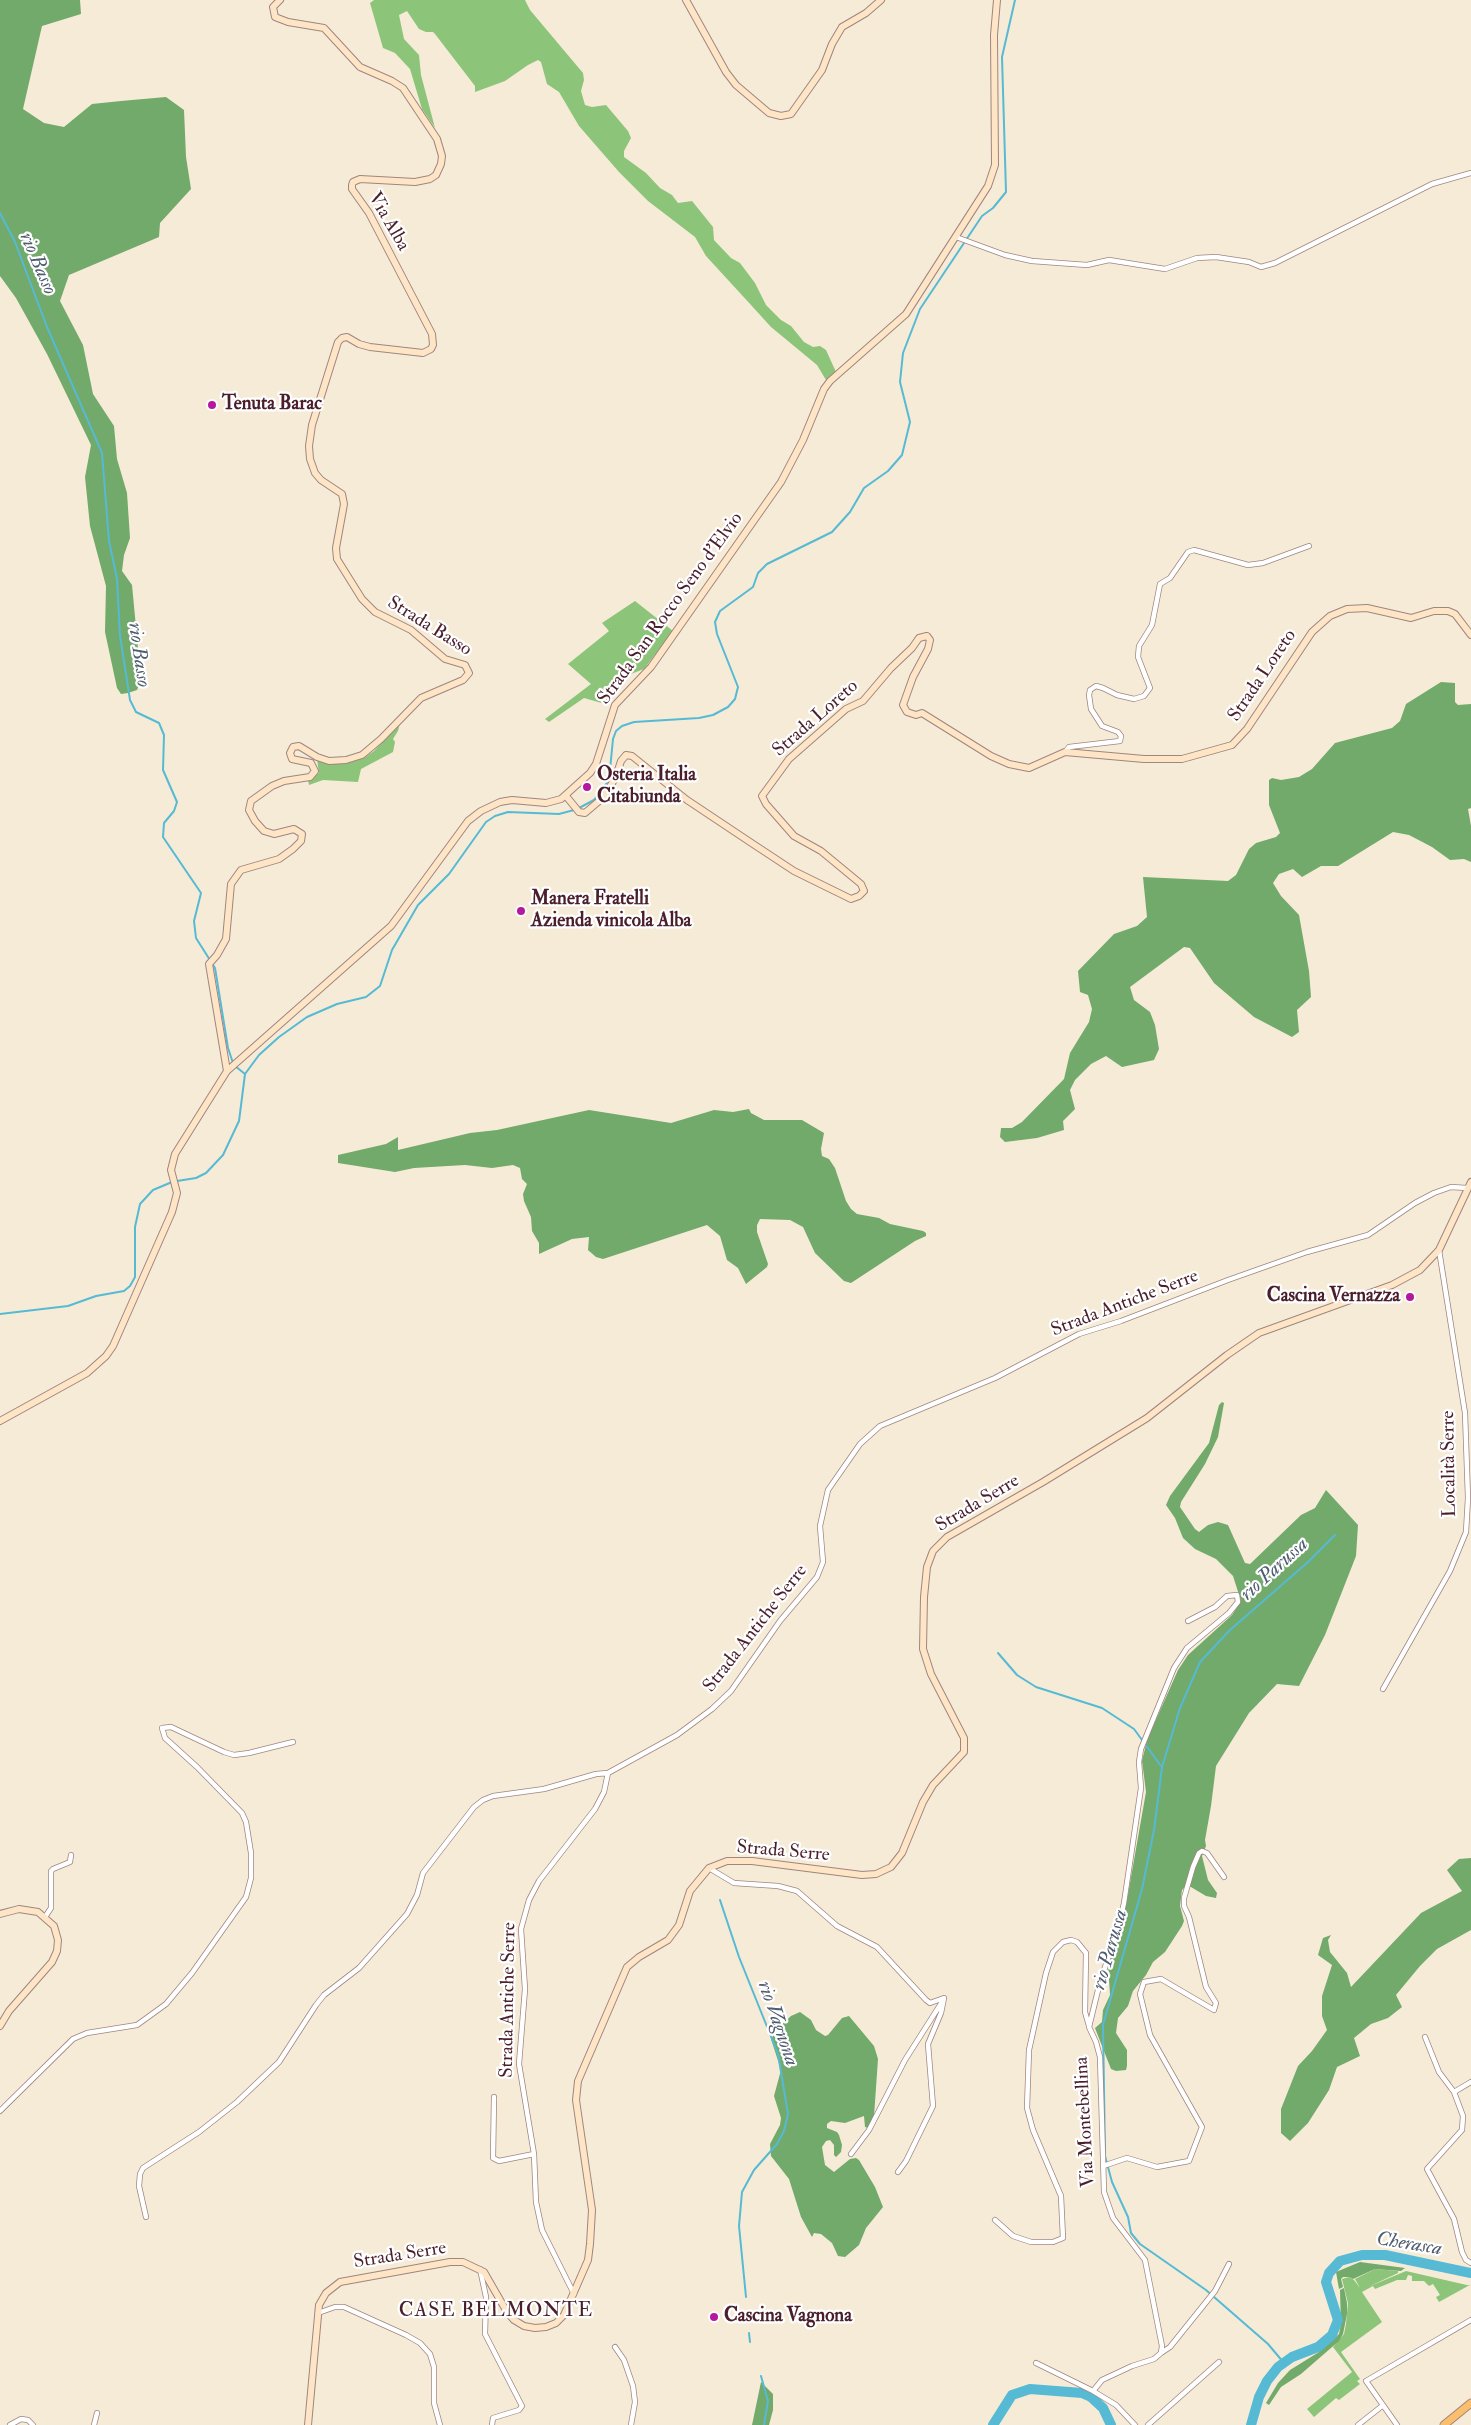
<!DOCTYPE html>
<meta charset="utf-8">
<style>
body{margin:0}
canvas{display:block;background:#f5ebd7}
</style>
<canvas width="1471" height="2425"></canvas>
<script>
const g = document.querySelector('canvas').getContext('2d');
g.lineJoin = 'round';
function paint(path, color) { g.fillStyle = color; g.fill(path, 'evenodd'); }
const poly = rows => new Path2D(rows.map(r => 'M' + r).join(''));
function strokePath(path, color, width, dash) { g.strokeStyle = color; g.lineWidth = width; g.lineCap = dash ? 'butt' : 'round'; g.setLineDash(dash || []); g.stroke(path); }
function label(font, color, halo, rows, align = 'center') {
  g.font = font + ' "IM FELL Double Pica",serif'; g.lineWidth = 4.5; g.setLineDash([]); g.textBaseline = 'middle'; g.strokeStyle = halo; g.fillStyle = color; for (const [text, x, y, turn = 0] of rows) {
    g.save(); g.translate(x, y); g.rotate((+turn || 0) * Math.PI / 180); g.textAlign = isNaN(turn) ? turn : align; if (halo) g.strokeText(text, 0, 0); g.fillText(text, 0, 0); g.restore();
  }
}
const green = poly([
 [374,0,525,0,530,10,583,73,584,80,581,91,585,105,592,107,606,105,628,131,631,138,624,151,624,157,646,173,660,188,672,195,678,203,692,201,713,227,714,240,731,258,740,263,755,283,766,305,781,320,791,326,804,342,813,347,820,346,826,350,836,372,826,380,817,365,771,327,751,305,706,256,695,237,648,201,619,172,579,126,559,92,547,84,541,62,538,60,528,65,505,81,475,92,475,86,435,34,433,32,426,32,419,29,407,11,399,15,404,39,419,55,421,75,435,128,422,109,410,69,395,53,383,48,370,3],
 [635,601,673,631,644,669,623,677,609,694,605,704,584,698,549,722,545,719,591,684,568,664,609,631,602,623],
 [400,723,398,731,393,739,395,742,393,752,361,769,358,782,323,780,309,785,308,780,319,773,317,759,333,764,348,763,364,758,374,751],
 [1375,2269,1398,2271,1398,2273,1368,2287,1406,2271,1471,2286,1468,2286,1439,2302,1436,2297,1440,2295,1433,2284,1429,2286,1424,2281,1412,2281,1412,2276,1408,2275,1406,2280,1397,2280,1375,2289,1373,2286,1362,2292,1382,2322,1341,2352,1360,2379,1357,2381,1360,2384,1339,2400,1336,2398,1314,2417,1307,2409,1352,2372,1333,2347,1344,2334,1346,2324,1348,2303,1342,2279,1349,2277,1354,2280,1360,2288,1355,2279]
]);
const forest = poly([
 [0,0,80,0,81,14,42,26,23,109,44,123,64,127,92,104,121,101,166,97,184,110,186,157,191,189,160,223,159,237,69,275,60,301,83,345,93,394,114,426,117,459,127,493,130,538,124,555,122,571,132,585,141,680,137,690,128,693,121,694,117,688,105,632,106,586,90,526,85,477,91,445,47,354,16,298,0,276],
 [1441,682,1455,683,1455,702,1458,705,1471,704,1471,808,1468,809,1471,826,1471,862,1464,859,1450,860,1432,847,1409,835,1393,832,1338,866,1321,866,1302,877,1293,869,1279,874,1273,883,1281,896,1299,915,1309,971,1311,997,1297,1010,1299,1032,1292,1037,1254,1017,1214,983,1190,948,1184,947,1130,987,1134,1000,1150,1012,1155,1025,1159,1049,1154,1060,1122,1067,1106,1056,1091,1064,1075,1080,1070,1090,1075,1109,1063,1121,1064,1130,1037,1138,1005,1142,1000,1137,1001,1128,1012,1128,1022,1122,1064,1079,1070,1053,1089,1022,1092,1009,1088,995,1080,992,1078,971,1114,934,1137,926,1147,917,1143,877,1228,881,1236,875,1249,849,1256,843,1276,837,1280,833,1269,805,1269,780,1272,778,1281,780,1299,777,1312,769,1335,743,1392,728,1400,721,1406,704],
 [749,1109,751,1113,764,1120,802,1120,824,1133,821,1149,822,1156,829,1159,835,1168,846,1201,851,1209,857,1214,879,1218,890,1224,923,1231,926,1233,926,1236,915,1241,851,1283,844,1281,815,1253,803,1227,790,1220,760,1219,757,1225,757,1232,768,1264,767,1267,746,1284,738,1268,727,1260,720,1236,707,1225,603,1259,596,1257,588,1250,589,1237,572,1239,539,1254,539,1243,532,1231,531,1217,524,1201,523,1194,527,1184,522,1179,520,1168,513,1165,492,1168,465,1165,414,1168,395,1172,338,1163,338,1155,386,1144,398,1137,398,1150,470,1133,497,1130,589,1110,671,1123,714,1110,733,1112],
 [1222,1402,1224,1403,1218,1437,1205,1464,1181,1502,1180,1507,1195,1529,1199,1532,1208,1525,1218,1522,1228,1525,1245,1563,1250,1564,1301,1515,1315,1508,1326,1490,1358,1525,1356,1556,1325,1635,1299,1686,1277,1684,1249,1713,1216,1766,1211,1806,1205,1840,1206,1846,1202,1856,1208,1880,1217,1893,1216,1898,1206,1896,1191,1887,1186,1886,1182,1890,1180,1906,1184,1921,1182,1926,1165,1952,1153,1962,1146,1975,1133,1991,1128,2006,1118,2018,1116,2033,1127,2050,1127,2066,1126,2070,1116,2071,1111,2069,1095,2028,1102,2022,1103,2010,1110,1995,1108,1964,1120,1936,1127,1900,1146,1792,1142,1761,1147,1740,1178,1670,1188,1655,1232,1615,1241,1601,1233,1576,1216,1559,1195,1549,1183,1538,1175,1518,1166,1505,1170,1496,1209,1443,1219,1405],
 [1471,1858,1471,1930,1437,1949,1420,1966,1396,1995,1402,2007,1388,2018,1371,2024,1354,2038,1360,2056,1337,2067,1329,2090,1308,2123,1290,2141,1281,2133,1281,2109,1298,2066,1312,2051,1327,2030,1322,2016,1322,1996,1332,1965,1318,1955,1323,1938,1331,1935,1328,1940,1330,1952,1347,1973,1351,1987,1421,1913,1462,1891,1447,1870,1459,1859],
 [800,2012,811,2020,816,2030,825,2036,828,2035,842,2018,849,2016,874,2046,878,2059,874,2116,868,2128,865,2127,864,2116,845,2123,831,2121,827,2124,827,2128,837,2132,839,2135,842,2145,841,2152,836,2157,834,2155,834,2145,830,2140,826,2141,822,2147,825,2165,834,2172,850,2159,856,2158,859,2160,875,2187,883,2207,866,2228,859,2245,845,2257,838,2256,832,2243,821,2234,814,2233,812,2237,801,2217,789,2179,771,2156,770,2144,780,2125,781,2118,774,2096,781,2070,771,2039,778,2028,791,2016],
 [1360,2262,1405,2268,1401,2271,1375,2269,1353,2279,1349,2277,1343,2277,1341,2279,1343,2287,1339,2289,1336,2272],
 [1344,2288,1347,2303,1347,2314,1343,2334,1339,2341,1301,2374,1281,2387,1269,2405,1266,2403,1278,2383,1290,2370,1319,2352,1339,2334,1341,2324,1340,2290],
 [761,2382,773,2394,773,2410,769,2425,752,2425]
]);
const stream = poly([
 [0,213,15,242,47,327,102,453,109,541,117,579,120,636,130,700,136,712,159,723,164,735,163,770,177,802,174,811,164,823,163,837,201,893,194,921,196,938,215,968,228,1048,233,1063],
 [579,808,594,800,609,780,613,739,616,731,622,726,634,722,699,718,713,715,728,707,735,699,738,687,717,634,715,622,720,611,753,587,758,573,767,564,832,532,850,512,864,488,888,471,902,455,910,422,900,382,903,353,920,309,982,216,993,208,1006,192,1002,57,1015,0],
 [235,1066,245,1074],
 [177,1181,196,1178,206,1173,223,1155,239,1121,245,1074,259,1055,279,1037,307,1017,337,1004,366,997,380,986,392,950,418,905,449,874,486,822,495,816,508,812,559,814,574,810],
 [0,1314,68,1306,96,1296,124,1291,130,1286,135,1277,135,1227,140,1204,153,1190,172,1182],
 [998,1653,1017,1675,1036,1687,1102,1708,1134,1729,1161,1766],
 [720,1900,739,1957,778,2054,788,2114,784,2131,777,2144,754,2170,742,2192,739,2226,746,2297],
 [749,2333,750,2342],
 [1284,2363,1268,2344,1206,2290,1140,2244,1131,2233,1128,2217,1112,2182,1105,2156,1103,2025,1142,1889,1154,1830,1162,1767,1180,1708,1200,1662,1230,1630,1308,1562,1335,1535],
 [761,2376,768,2401,764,2425]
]);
const river = poly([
 [993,2425,1012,2395,1030,2389,1082,2393,1091,2397,1103,2408,1111,2425],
 [1251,2425,1259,2397,1267,2381,1278,2367,1292,2357,1318,2347,1332,2335,1338,2320,1326,2282,1329,2273,1340,2261,1362,2255,1385,2255,1471,2273]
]);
const street = poly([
 [956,237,1005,255,1032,261,1087,265,1109,260,1165,269,1197,258,1216,257,1249,262,1261,267,1275,263,1432,184,1471,173],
 [1065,752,1069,747,1120,741,1121,736,1118,732,1102,726,1091,709,1089,695,1090,690,1096,686,1103,688,1117,695,1134,699,1144,696,1150,688,1138,657,1139,646,1152,625,1160,584,1170,578,1188,552,1194,550,1248,565,1263,563,1309,546],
 [1383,1689,1450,1571,1466,1532,1468,1498,1465,1413,1439,1250],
 [709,1868,734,1883,778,1886,797,1891,837,1926,877,1947,926,2000,930,2003,944,1998],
 [45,1917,51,1908,51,1871,53,1869,70,1862,71,1855],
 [1425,2037,1439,2072,1454,2092,1463,2116,1462,2130,1427,2169,1454,2219,1462,2252,1466,2260,1471,2263],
 [1454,2092,1471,2082],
 [494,2097,493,2158,499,2161,534,2154],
 [0,2111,73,2039,87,2033,137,2025,166,2004,192,1973,246,1897,251,1878,251,1853,246,1822,242,1813,197,1767,165,1738,162,1728,171,1727,224,1752,234,1755,249,1753,293,1742],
 [851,2154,869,2130,905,2060,942,2002],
 [1103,2166,1127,2158,1157,2167,1189,2161,1202,2127,1150,2035,1140,1994,1144,1982,1161,1979,1214,2010,1216,2003,1206,1987,1189,1917,1184,1906,1184,1898,1193,1867,1199,1853,1202,1851,1207,1853,1224,1877],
 [898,2172,906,2161,933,2106,928,2044,941,2013,944,1998],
 [146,2217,139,2186,140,2174,143,2168,199,2132,237,2102,279,2062,316,2005,324,1995,359,1968,407,1914,417,1895,423,1873,474,1807,483,1800,493,1796,544,1789,596,1774,608,1773,677,1735,712,1709,731,1691,780,1621,817,1577,823,1562,820,1526,828,1490,860,1444,880,1426,995,1378,1079,1334,1121,1321,1228,1280,1307,1252,1368,1235,1415,1203,1434,1193,1451,1187,1467,1188],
 [995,2220,1013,2236,1031,2242,1053,2242,1063,2238,1061,2196,1033,2130,1027,2108,1029,2050,1046,1973,1053,1952,1063,1942,1071,1940,1077,1942,1086,1953,1085,2012,1089,2026],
 [480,2269,486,2297,485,2334,522,2406,519,2410,493,2418,492,2425],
 [574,2294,542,2230,536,2202,534,2154,519,2064,525,1989,521,1929,529,1900,539,1881,595,1809,604,1792,608,1773],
 [318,2313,335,2307,344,2307,406,2335,420,2343,430,2354,434,2367,434,2403,440,2425],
 [615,2347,624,2360,633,2386,635,2402,631,2425],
 [1161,2353,1170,2347,1215,2291,1229,2264],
 [1036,2363,1093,2391],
 [10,2425,21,2419,28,2420,33,2425],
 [94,2425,97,2413],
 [1135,2425,1116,2405,1093,2391,1102,2380,1132,2366,1154,2359,1161,2353,1162,2346,1145,2260,1113,2218,1104,2192,1100,2057,1096,2042,1089,2027,1099,1986,1119,1924,1124,1903,1141,1788,1139,1762,1141,1749,1174,1668,1187,1648,1229,1613,1238,1602,1237,1595,1227,1596,1215,1607,1188,1621],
 [1148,2425,1219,2362],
 [1358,2425,1382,2406],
 [1397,2425,1366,2381,1471,2320]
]);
const secondary = poly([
 [686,0,726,72,736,85,769,113,781,116,791,114,822,70,832,44,842,27,866,13,881,0],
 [566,796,579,812,585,813,605,796,616,776,621,761,626,755,632,756,687,800,750,842,794,871,851,899,859,896,864,891,861,884,821,851,794,836,766,804,762,796,789,759,846,709,863,701,891,668,912,648,919,638,927,636,930,640,928,649,913,677,903,705,907,712,916,715,922,713,991,756,1009,764,1029,768,1065,752,1144,759,1182,759,1232,745,1247,729,1312,632,1330,616,1347,609,1367,608,1411,618,1434,611,1448,611,1455,614,1471,635],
 [227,1071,209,964,217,955,226,939,231,884,241,870,279,859,293,849,301,841,302,834,294,829,274,834,264,831,255,821,249,810,251,801,272,786,284,781,310,777,315,771,311,763,292,759,290,753,293,747,299,746,317,757,329,761,346,760,362,755,381,739,421,698,463,680,469,673,465,665,445,659,411,630,375,612,362,599,337,559,336,548,344,504,342,494,321,480,315,473,310,459,309,446,312,425,338,342,342,338,347,337,359,344,370,347,423,353,431,349,433,345,432,334,369,213,352,189,352,185,353,182,360,179,415,182,430,179,436,175,441,164,442,156,437,139,403,88,392,81,360,67,324,28,288,22,275,17,273,7,280,0],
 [0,1421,87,1373,106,1356,113,1346,172,1212,177,1193,171,1170,175,1154,227,1071,391,926,468,821,481,811,500,802,512,800,546,803,561,799,590,773,596,764,615,705,651,667,781,482,803,440,824,389,830,381,906,314,988,186,995,165,994,35,997,0],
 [0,1914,19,1909,38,1912,54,1926,58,1940,57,1951,52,1962,9,2011,0,2026],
 [308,2425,319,2305,326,2293,340,2282,450,2262,463,2262,484,2272,507,2312,514,2320,524,2326,535,2328,546,2327,556,2323,564,2315,588,2260,590,2244,592,2210,576,2100,578,2081,627,1967,639,1957,668,1940,679,1925,690,1891,709,1868,727,1861,752,1861,862,1875,876,1874,891,1867,902,1853,923,1802,933,1785,964,1752,964,1738,931,1674,923,1649,924,1597,927,1567,933,1551,947,1537,1043,1482,1147,1418,1227,1355,1259,1333,1392,1285,1420,1270,1439,1250,1471,1182]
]);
const primary = poly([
 [1444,2425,1471,2403]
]);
const markers = [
 [212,405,5,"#b5179e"],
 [587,787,5,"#b5179e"],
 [521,911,5,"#b5179e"],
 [1410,1297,5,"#b5179e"],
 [714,2317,5,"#b5179e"]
];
const streetNames = [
 ["Via Alba",388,222,60],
 ["Strada San Rocco Seno d'Elvio",671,609,-54],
 ["Strada Basso",429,627,32],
 ["Strada Loreto",1263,676,-56],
 ["Strada Loreto",816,719,-41],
 ["Strada Antiche Serre",1125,1304,-21],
 ["Località Serre",1450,1464,-91],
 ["Strada Serre",978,1504,-31],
 ["Strada Antiche Serre",756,1629,-52],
 ["Strada Serre",783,1852,5],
 ["Strada Antiche Serre",509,2000,-89],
 ["Via Montebellina",1086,2122,-93],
 ["Strada Serre",400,2256,-9]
];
const poiNames = [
 ["Tenuta Barac",222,405],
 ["Osteria Italia",597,776],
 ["Citabiunda",597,798],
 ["Manera Fratelli",531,900],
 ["Azienda vinicola Alba",531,922],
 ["Cascina Vernazza",1400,1297,"right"],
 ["Cascina Vagnona",724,2317]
];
const waterNames = [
 ["rio Basso",37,264,67],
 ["rio Basso",138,655,82],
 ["rio Parussa",1275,1570,-42],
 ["rio Parussa",1111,1950,-74],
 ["rio Vagnona",777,2024,71],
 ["Cherasca",1409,2245,9]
];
const neighbourhoodNames = [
 ["CASE BELMONTE",496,2312]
];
paint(green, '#8cc57a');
paint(forest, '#71aa6a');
strokePath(stream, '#56bad4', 2);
strokePath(river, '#56bad4', 10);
strokePath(street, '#a08581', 6);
strokePath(secondary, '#a08581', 8);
strokePath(primary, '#a08581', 9);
strokePath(street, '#fff', 4.5);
strokePath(secondary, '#fde5c5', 6);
strokePath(primary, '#fabe6d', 7);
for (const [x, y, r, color] of markers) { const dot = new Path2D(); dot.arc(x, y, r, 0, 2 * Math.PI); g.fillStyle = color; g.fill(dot); strokePath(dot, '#fff', 2); }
label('19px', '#4a1f2b', '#fff', streetNames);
label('bold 19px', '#4a1f2b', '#fff', poiNames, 'left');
label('italic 20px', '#4f5d6f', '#fff', waterNames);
g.letterSpacing = '1px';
label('20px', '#4a1f2b', '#fff', neighbourhoodNames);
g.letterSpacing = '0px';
</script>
